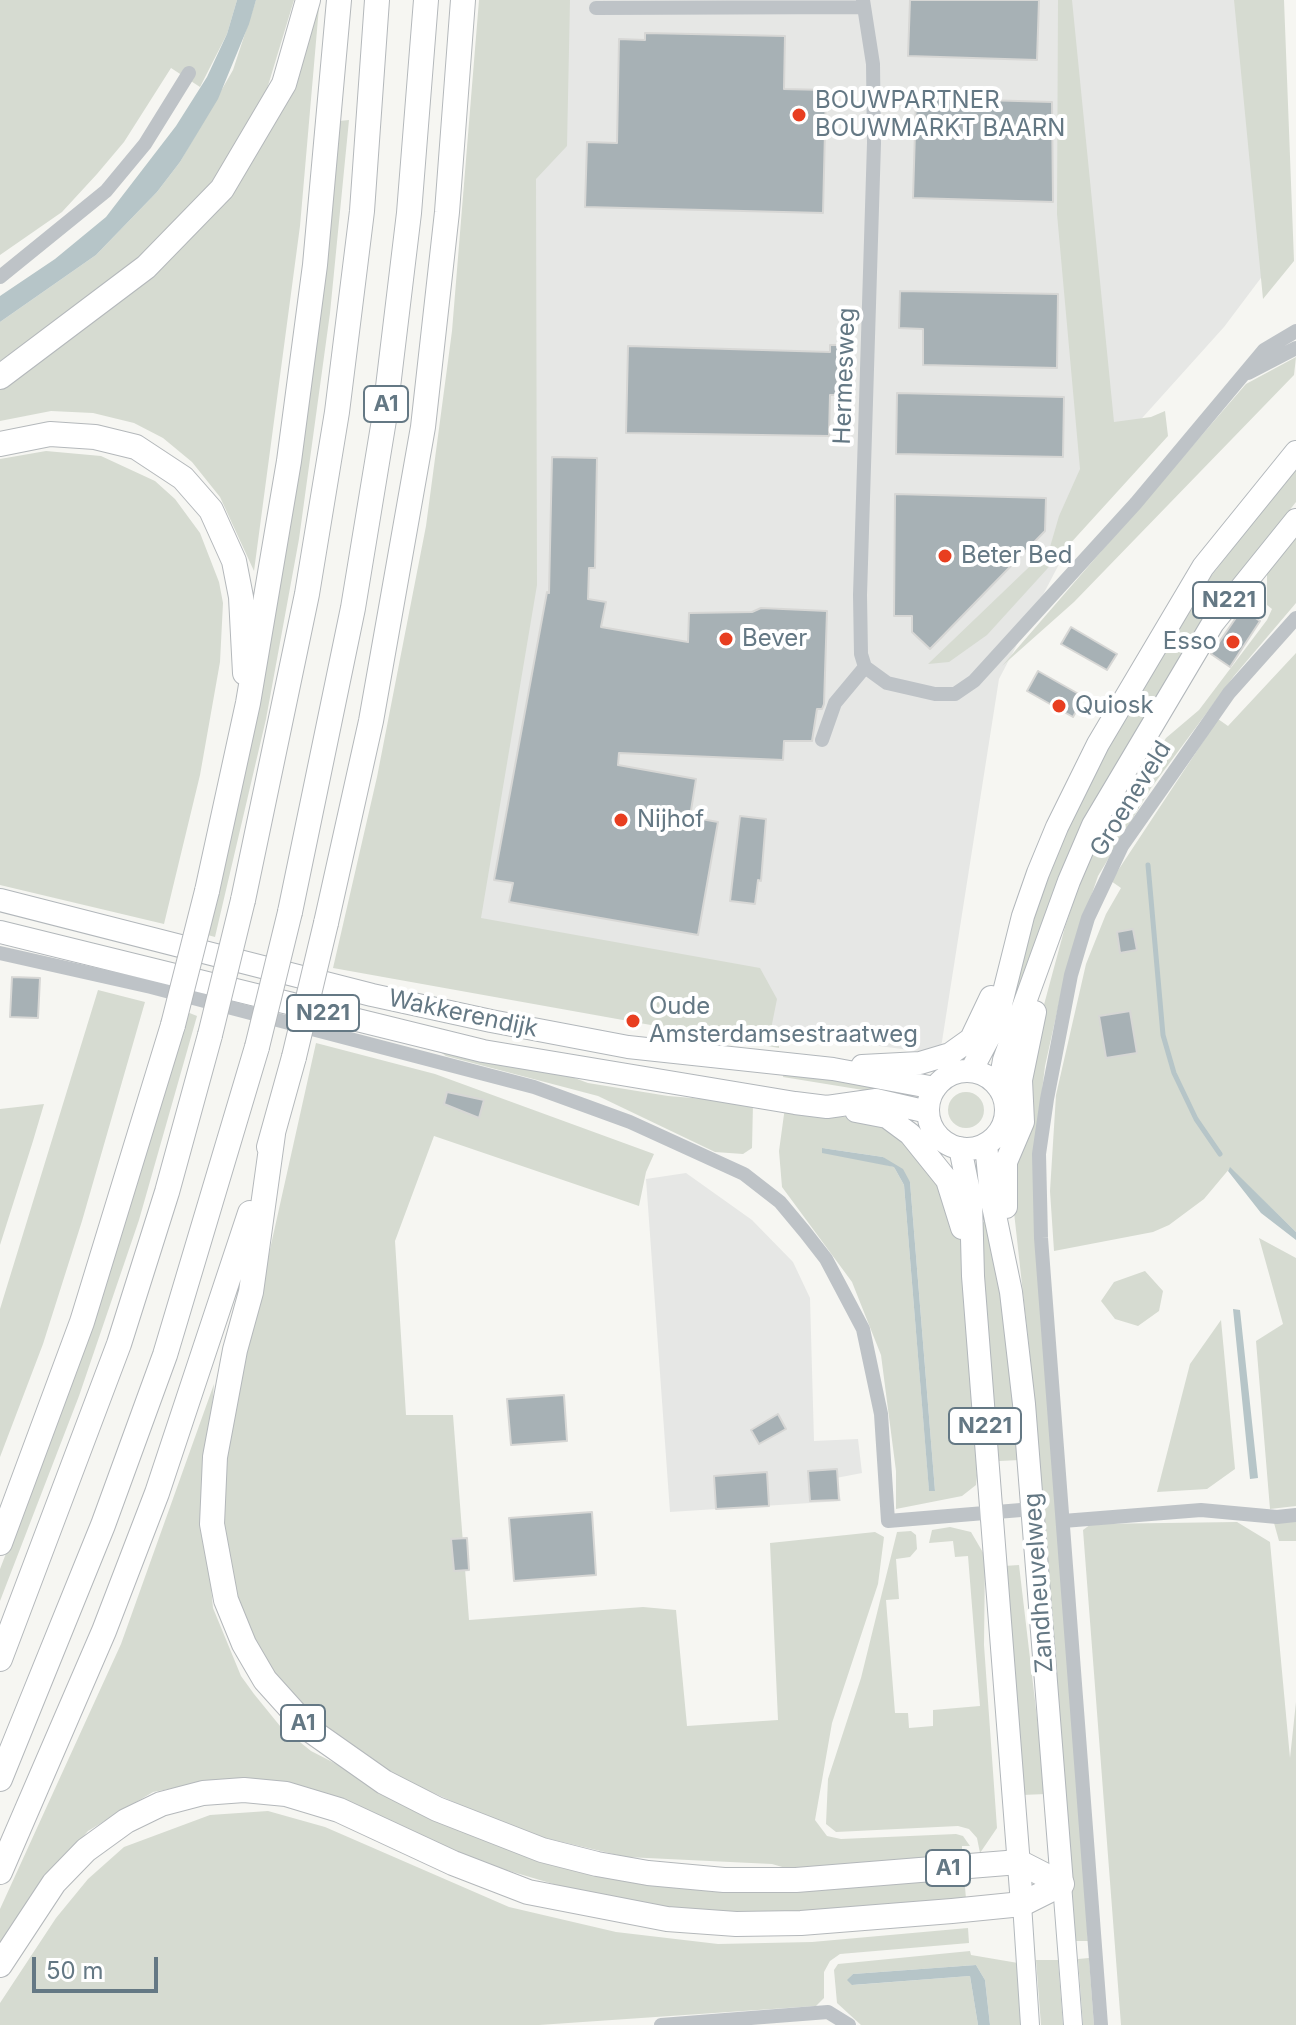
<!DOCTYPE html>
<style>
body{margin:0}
#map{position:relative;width:1296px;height:2025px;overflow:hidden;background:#f6f6f2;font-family:Inter,sans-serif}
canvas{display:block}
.scale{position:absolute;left:32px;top:1957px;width:126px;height:36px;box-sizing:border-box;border:4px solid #647884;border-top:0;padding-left:10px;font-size:24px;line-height:28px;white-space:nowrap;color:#647884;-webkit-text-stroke:6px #fff;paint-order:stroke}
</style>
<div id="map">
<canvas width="1296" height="2025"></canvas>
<div class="scale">50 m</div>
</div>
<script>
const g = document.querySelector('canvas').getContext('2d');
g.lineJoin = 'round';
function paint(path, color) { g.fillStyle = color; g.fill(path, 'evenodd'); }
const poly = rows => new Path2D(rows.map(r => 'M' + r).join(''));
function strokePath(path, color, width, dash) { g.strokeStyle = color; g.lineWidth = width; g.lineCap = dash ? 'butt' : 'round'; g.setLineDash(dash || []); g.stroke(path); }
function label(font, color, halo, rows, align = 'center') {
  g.font = font + ' Inter,sans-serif'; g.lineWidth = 8; g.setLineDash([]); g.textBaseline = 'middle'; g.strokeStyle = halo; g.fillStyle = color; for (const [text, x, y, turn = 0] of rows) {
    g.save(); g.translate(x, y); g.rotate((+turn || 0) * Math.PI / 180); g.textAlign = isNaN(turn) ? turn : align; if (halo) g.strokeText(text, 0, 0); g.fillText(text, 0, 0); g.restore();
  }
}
const built = poly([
 [494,0,1267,0,1291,238,1224,327,1126,436,999,679,940,1054,515,998,394,811],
 [686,1173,752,1220,793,1262,810,1298,814,1441,858,1439,862,1473,836,1478,841,1501,670,1512,646,1179]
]);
const green = poly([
 [0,0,237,0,227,34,200,87,171,68,124,142,97,174,62,212,0,255],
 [256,0,294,0,267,89,215,177,185,217,102,291,0,361,0,322,96,255,157,192,180,162,233,70],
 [479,0,570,0,567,146,536,179,537,585,481,918,760,968,777,999,770,1034,779,1035,779,1048,333,968,377,777,426,526,452,331],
 [1058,0,1072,0,1114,422,1151,417,1165,411,1168,436,987,635,949,662,928,664,1050,547,1059,516,1080,469,1057,214],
 [1234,0,1284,0,1294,261,1263,299],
 [317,5,319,7,300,226,254,571,220,497,192,462,163,438,134,423,93,413,51,411,0,421,0,389,144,284,180,250,220,204],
 [349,120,330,313,299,539,266,719,215,937,204,934,339,121],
 [1296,357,1294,375,1074,602,1002,666,1246,384],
 [46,451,101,456,155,481,175,499,200,533,219,582,223,603,220,662,200,775,164,924,0,885,0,459],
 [1296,467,1296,502,1215,604,1143,721,1019,1009,1007,1006,1031,921,1083,792,1191,602],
 [1296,534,1296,603,1234,676,1151,788,1098,876,1067,967,1045,1066,1036,1141,1088,1941,1075,1941,1035,1402,1010,1176,1035,1038,1065,927,1088,859,1166,738,1199,710,1267,620,1272,609,1267,605,1267,567],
 [1296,653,1296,1232,1230,1168,1204,1199,1169,1225,1153,1232,1054,1251,1050,1191,1056,1095,1086,964,1106,914,1121,888,1111,881,1218,719,1228,726],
 [98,990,145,1002,82,1221,43,1344,0,1457,0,1309],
 [187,1012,197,1016,139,1220,79,1396,0,1601,0,1569,73,1379,127,1216],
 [316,1043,435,1074,654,1154,646,1172,639,1206,434,1136,395,1241,406,1415,453,1415,469,1620,643,1607,676,1610,687,1726,778,1720,770,1543,875,1532,884,1537,878,1584,832,1723,815,1820,827,1836,841,1839,956,1834,963,1836,970,1846,962,1846,962,1861,796,1871,772,1864,626,1857,520,1832,394,1775,324,1731,274,1681,239,1623,222,1529,225,1451],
 [433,1047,542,1066,588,1083,668,1096,753,1103,752,1148,743,1154,715,1152,598,1096,446,1056],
 [784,1071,902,1087,900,1096,783,1077],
 '948 1110a18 18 0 1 1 36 0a18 18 0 1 1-36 0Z',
 [44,1104,33,1141,0,1245,0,1109],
 [785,1107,881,1123,918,1154,953,1209,962,1246,977,1476,976,1485,962,1496,896,1509,896,1471,881,1355,852,1282,782,1187,779,1151],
 [822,1148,883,1157,910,1182,935,1491,929,1490,904,1185,894,1167],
 [991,1221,1006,1328,1020,1460,999,1461,977,1223],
 [1259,1238,1296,1258,1296,1506,1270,1509,1256,1341,1283,1324],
 [1145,1271,1163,1291,1159,1311,1138,1326,1115,1319,1101,1301,1114,1282],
 [1221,1320,1235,1469,1207,1489,1157,1492,1190,1364],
 [214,1384,204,1510,213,1608,241,1676,254,1694,280,1726,311,1751,449,1822,620,1875,964,1874,966,1899,773,1913,682,1912,618,1903,421,1845,337,1798,302,1786,255,1779,217,1780,153,1792,88,1831,30,1897,0,1944,0,1909,121,1644],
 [1296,1521,1296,1541,1279,1541,1274,1523],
 [1237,1522,1270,1542,1290,1758,1296,1702,1296,2025,1121,2025,1083,1530,1091,1524],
 [950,1527,971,1532,985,1556,984,1645,997,1828,980,1853,977,1838,969,1829,958,1826,836,1832,826,1824,828,1779,861,1678,897,1532,911,1531,916,1535,917,1549,910,1557,896,1559,899,1599,886,1600,895,1713,908,1713,909,1728,933,1726,933,1710,980,1706,968,1556,955,1557,953,1541,929,1543,932,1530],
 [1019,1565,1046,1794,1022,1795,1004,1566],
 [268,1811,325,1827,509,1907,616,1932,718,1944,812,1942,968,1928,969,1943,840,1954,830,1961,824,1972,824,1998,816,2006,539,2025,0,2025,0,2003,56,1918,88,1879,124,1847,210,1815],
 [970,1951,971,1955,1018,1963,1023,2025,990,2025,985,1980,976,1965,853,1974,848,1980,853,1985,970,1976,978,2025,861,2025,837,2003,834,1970,838,1964],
 [1089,1958,1094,2025,1083,2025,1078,1959],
 [1036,1960,1058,1960,1063,2025,1041,2025]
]);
const water = poly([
 [237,0,256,0,249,24,218,99,180,162,157,192,96,255,0,322,0,296,55,259,106,217,176,126,207,77,227,34],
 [822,1148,883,1157,903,1169,910,1182,935,1491,929,1491,904,1185,894,1167,822,1153],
 [1230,1167,1296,1232,1296,1240,1261,1213,1228,1171],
 [1233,1309,1240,1310,1258,1478,1250,1479],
 [976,1965,985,1980,990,2025,978,2025,970,1976,852,1985,847,1980,853,1974]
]);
const stream = poly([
 [1148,865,1163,1035,1174,1073,1196,1119,1220,1154]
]);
const building = poly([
 [910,0,1039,0,1037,60,908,56,910,0],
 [645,33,785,36,784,89,826,90,823,213,585,207,587,142,617,143,619,39,645,40,645,33],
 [916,98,1052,102,1053,202,913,198,916,98],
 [900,291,1058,294,1057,368,923,365,923,329,899,328,900,291],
 [830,345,846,345,846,367,838,367,837,395,830,395,829,436,626,433,628,346,830,352,830,345],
 [897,393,1064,397,1063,457,896,454,897,393],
 [552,457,597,458,595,568,589,568,588,599,606,602,601,627,688,642,689,613,752,612,761,608,827,611,824,704,822,709,817,709,812,741,784,741,783,760,619,753,618,765,696,779,690,817,718,822,698,935,509,902,513,883,494,880,547,592,549,593,552,457],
 [895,494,1046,498,1045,531,930,649,912,632,912,616,894,616,895,494],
 [1242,609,1260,621,1230,667,1211,654,1242,609],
 [1071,627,1117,654,1107,670,1061,644,1071,627],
 [1038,671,1084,697,1073,717,1027,691,1038,671],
 [740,816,766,819,761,881,758,880,755,904,730,901,740,816],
 [1133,929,1137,950,1120,953,1117,932,1133,929],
 [12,977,40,978,38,1018,10,1017,12,977],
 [1130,1011,1137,1053,1106,1058,1099,1016,1130,1011],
 [447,1092,484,1100,479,1118,444,1104,447,1092],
 [564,1395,567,1441,511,1445,507,1399,564,1395],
 [778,1414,786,1429,759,1444,751,1430,778,1414],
 [837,1469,839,1500,810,1501,808,1471,837,1469],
 [767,1472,769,1506,716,1509,714,1476,767,1472],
 [592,1512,596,1575,514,1581,509,1518,592,1512],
 [467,1538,469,1570,454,1571,451,1539,467,1538]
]);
const street = poly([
 [596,8,864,7],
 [0,277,106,191,145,144,189,73],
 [1248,373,1296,348],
 [865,667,887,683,935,694,955,694,974,681,1136,503,1264,350,1296,331],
 [822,740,835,703,865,667,861,654,860,595,874,143,873,64,863,0],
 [0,953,151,987,534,1087,630,1122,744,1174,780,1202,805,1232,826,1259,863,1329,881,1414,888,1521,1033,1509],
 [1063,1521,1201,1510,1277,1517,1296,1515],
 [661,2025,828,2012,849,2025],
 [1101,2025,1041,1238,1039,1154,1047,1099,1071,975,1088,918,1122,846,1229,693,1296,618]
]);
const secondary = poly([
 [1062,1884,1073,2025],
 [1022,1904,1030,2025]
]);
const primary = poly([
 [0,900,372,995,491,1021,628,1047,833,1069,935,1088],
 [0,932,483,1051,795,1103,827,1107,876,1100,928,1112],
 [862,1066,920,1063,950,1054,971,1039,991,997],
 [971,1071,996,1024,1023,916,1038,873,1057,827,1098,744,1203,567,1296,452],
 '928 1110a39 39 0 1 1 78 0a39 39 0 1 1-78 0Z',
 [999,1088,1004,1060,1069,881,1093,825,1213,623,1296,520],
 [856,1111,887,1117,910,1134,947,1180,962,1228],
 [986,1144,991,1196,1011,1292,1024,1404,1062,1884],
 [960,1148,971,1201,973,1276,1022,1904],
 [1006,1207,1006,1162,1023,1122,1021,1080,1035,1012]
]);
const highway = poly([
 [0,377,146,267,222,189,284,84,308,0],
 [0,444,50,434,95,437,136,447,183,478,211,510,234,561,241,597,245,673],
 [207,891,248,703,289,461,315,265,339,0],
 [243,900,307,594,337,412,362,211,377,0],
 [290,912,353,608,384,420,409,213,426,0],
 [326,923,371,721,423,427,447,212,463,0],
 [273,1134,251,1292,235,1350,215,1457,212,1524,226,1600,244,1644,265,1680,310,1730,384,1782,437,1809,542,1850,597,1864,648,1873,724,1880,796,1880,1019,1862,1062,1884],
 [269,1147,294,1057],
 [0,1543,82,1322,173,1025],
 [0,1659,119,1344,167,1192,210,1035],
 [0,1779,103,1525,165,1355,257,1047],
 [0,1872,104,1631,157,1493,250,1213],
 [0,1965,54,1883,86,1850,126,1821,161,1804,203,1793,244,1790,286,1794,339,1810,453,1863,528,1892,667,1919,736,1924,801,1923,952,1911,1022,1904,1062,1884]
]);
const highwayBridge = poly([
 [173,1025,207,891],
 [210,1035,243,900],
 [257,1047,290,912],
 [294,1057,326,923]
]);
const markers = [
 [799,115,8,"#e83e20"],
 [945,556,8,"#e83e20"],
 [726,639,8,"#e83e20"],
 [1233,642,8,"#e83e20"],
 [1059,706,8,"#e83e20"],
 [621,820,8,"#e83e20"],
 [633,1021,8,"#e83e20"]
];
const shields = [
 [386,404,44],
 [1229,600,72],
 [323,1013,72],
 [985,1426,72],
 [303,1723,44],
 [948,1868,44]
];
const shieldNames = [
 ["A1",386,404],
 ["N221",1229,600],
 ["N221",323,1013],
 ["N221",985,1426],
 ["A1",303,1723],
 ["A1",948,1868]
];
const poiNames = [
 ["BOUWPARTNER",815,101],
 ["BOUWMARKT BAARN",815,129],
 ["Beter Bed",961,556],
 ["Bever",742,639],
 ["Esso",1217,642,"right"],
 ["Quiosk",1075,706],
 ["Nijhof",637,820],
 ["Oude",649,1007],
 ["Amsterdamsestraatweg",649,1035]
];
const streetNames = [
 ["Hermesweg",845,376,-88],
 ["Groeneveld",1131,799,-58],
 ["Wakkerendijk",463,1014,12],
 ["Zandheuvelweg",1039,1583,-94]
];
paint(built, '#e6e7e5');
paint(green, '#d6dbd1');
paint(water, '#b6c5c8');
strokePath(stream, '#b6c5c8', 5);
paint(building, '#a7b1b5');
strokePath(building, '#d7d7d5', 2);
strokePath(secondary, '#b3b9bd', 20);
strokePath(primary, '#b2b7bb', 24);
strokePath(highway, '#b4b8bb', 26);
strokePath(street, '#bec3c7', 14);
strokePath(secondary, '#fff', 18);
strokePath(primary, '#fff', 22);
strokePath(highway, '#fff', 24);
strokePath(highwayBridge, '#b4b8bb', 26, []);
strokePath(highwayBridge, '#fff', 24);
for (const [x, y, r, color] of markers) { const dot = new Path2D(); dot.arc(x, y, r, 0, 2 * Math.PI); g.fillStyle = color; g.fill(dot); strokePath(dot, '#fff', 3); }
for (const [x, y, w] of shields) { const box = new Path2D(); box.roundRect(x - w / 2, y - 18, w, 36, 6); g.fillStyle = '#fff'; g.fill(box); strokePath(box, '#647884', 2); }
label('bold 22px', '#647884', null, shieldNames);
label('24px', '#647884', '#fff', poiNames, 'left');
label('24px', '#647884', '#fff', streetNames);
</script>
